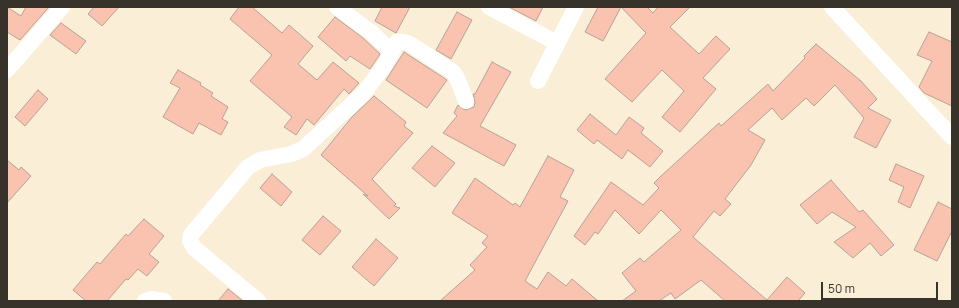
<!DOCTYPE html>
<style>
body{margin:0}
#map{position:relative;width:959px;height:308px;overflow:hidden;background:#faeed7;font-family:Manrope,sans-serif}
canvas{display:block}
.frame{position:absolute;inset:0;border:8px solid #37322a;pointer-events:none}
.scale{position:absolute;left:821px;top:282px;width:117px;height:18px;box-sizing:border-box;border:2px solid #37322a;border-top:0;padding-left:5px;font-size:12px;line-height:14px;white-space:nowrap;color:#37322a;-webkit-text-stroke:3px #faeed7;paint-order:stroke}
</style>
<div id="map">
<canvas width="959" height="308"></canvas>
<div class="frame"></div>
<div class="scale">50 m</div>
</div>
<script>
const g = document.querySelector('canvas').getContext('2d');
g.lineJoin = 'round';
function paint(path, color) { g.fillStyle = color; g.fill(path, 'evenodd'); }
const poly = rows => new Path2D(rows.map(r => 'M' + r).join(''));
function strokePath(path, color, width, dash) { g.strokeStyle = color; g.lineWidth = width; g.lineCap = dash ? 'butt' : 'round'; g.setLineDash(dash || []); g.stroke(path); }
const building = poly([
 [7,7,21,16,26,7,49,7,20,40,7,32,7,7],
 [94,7,119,7,102,26,88,14,94,7],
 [239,7,252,7,282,33,289,25,313,46,298,64,317,80,333,62,359,83,349,94,344,89,314,125,307,119,296,135,284,127,292,117,250,81,272,55,230,19,239,7],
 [382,7,410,7,396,33,375,21,382,7],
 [509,7,543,7,536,21,509,7],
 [598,7,647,7,653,13,658,7,690,7,670,27,699,54,716,36,730,49,703,78,716,89,680,132,662,117,684,91,662,70,632,102,605,79,646,33,621,7,603,41,585,32,598,7],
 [457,12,472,20,451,59,436,50,457,12],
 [335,17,363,38,380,54,370,69,350,56,346,61,318,37,335,17],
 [61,23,86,41,76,54,50,35,61,23],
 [929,32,952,42,952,106,924,93,919,87,932,61,917,55,929,32],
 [816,44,861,81,877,99,868,108,891,120,876,148,854,137,864,118,835,85,814,106,806,98,782,120,772,108,748,130,765,140,751,165,725,199,731,204,720,216,714,211,693,237,767,300,787,277,805,293,798,301,725,301,701,280,675,299,671,293,659,301,622,301,636,291,622,273,640,258,644,262,681,230,661,210,639,234,615,210,598,234,595,232,585,245,574,236,611,182,643,205,659,188,654,183,660,177,719,123,721,126,768,84,773,91,805,58,804,56,816,44],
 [404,52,447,80,427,108,386,80,404,52],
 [492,62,511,72,480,126,516,145,504,166,443,133,457,116,454,113,458,105,465,110,474,107,475,102,473,94,475,94,492,62],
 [178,70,201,83,200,85,213,93,211,96,228,107,222,119,228,122,221,135,199,123,193,134,163,117,180,88,170,83,178,70],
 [38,90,48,99,25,126,15,117,38,90],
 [374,96,406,122,404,126,413,133,372,179,396,204,394,206,400,208,389,219,363,194,368,196,321,155,352,117,374,96],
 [590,114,616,135,629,117,644,128,641,133,663,151,650,167,628,150,622,159,597,140,594,144,577,130,590,114],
 [432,146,455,163,435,187,412,168,432,146],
 [548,156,574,170,560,197,568,201,525,281,537,289,548,272,566,286,572,279,598,301,440,301,475,270,470,265,487,247,482,243,488,236,452,213,475,178,513,205,515,203,520,207,548,156],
 [7,160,19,170,21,167,31,176,7,203,7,160],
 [896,164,924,176,910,208,898,202,904,187,889,180,896,164],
 [272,174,292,192,281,206,260,188,272,174],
 [831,180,859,212,863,210,894,245,881,256,870,243,853,258,834,242,856,227,832,212,817,224,800,205,831,180],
 [938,202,952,209,952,231,937,261,914,250,938,202],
 [323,216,341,231,320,255,302,240,323,216],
 [144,219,164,236,149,254,159,262,147,276,138,269,128,280,126,279,107,301,86,301,73,290,97,262,100,264,126,234,128,236,144,219],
 [376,239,398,258,374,286,352,267,376,239],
 [228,289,243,301,218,301,228,289]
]);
const minor = poly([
 [489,7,557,43],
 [832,7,952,137],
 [392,52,397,42,404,42,410,44,453,72,457,78,466,101],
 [7,70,62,7],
 [538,81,576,7],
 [145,301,151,299,164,301],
 [258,301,194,248,190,241,191,235,248,167,260,160,291,154,303,149,363,94,384,66,392,52,372,33,337,7]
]);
paint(building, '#f9c3b0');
strokePath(building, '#b9a096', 1);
strokePath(minor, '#fff', 16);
</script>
